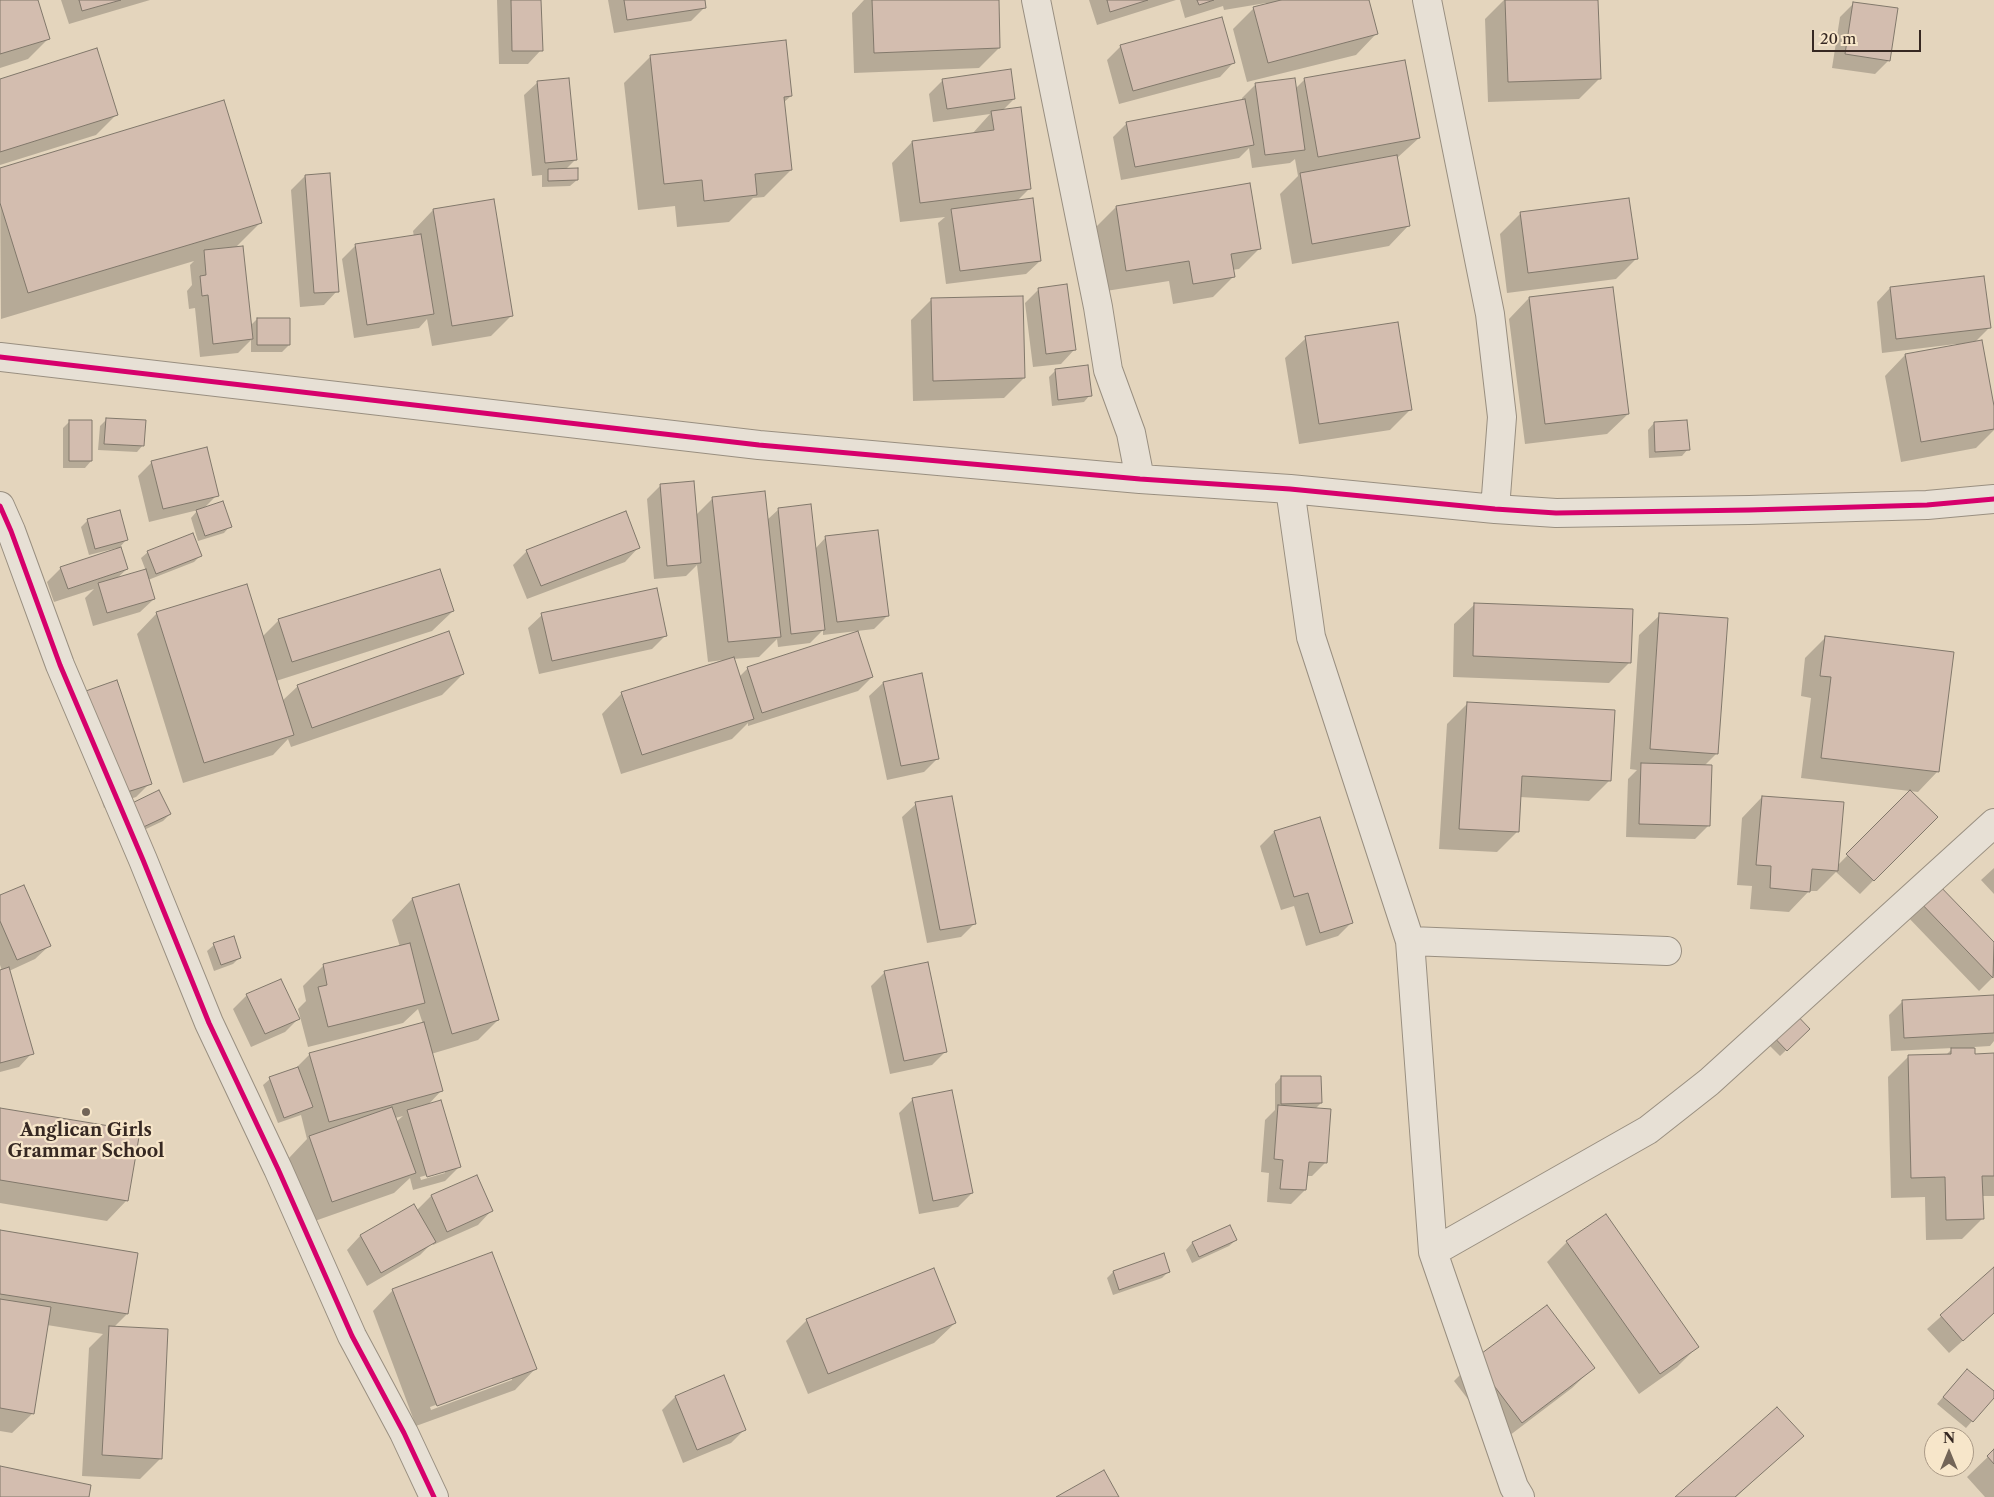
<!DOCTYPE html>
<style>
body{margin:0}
#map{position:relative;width:1994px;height:1497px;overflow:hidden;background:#e4d5bd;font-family:"Libre Caslon Text",serif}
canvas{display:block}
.north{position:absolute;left:1924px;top:1427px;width:50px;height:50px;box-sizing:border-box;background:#f7e6ca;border:1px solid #aa9a87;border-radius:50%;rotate:0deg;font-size:14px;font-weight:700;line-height:20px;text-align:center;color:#362822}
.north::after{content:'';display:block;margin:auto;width:18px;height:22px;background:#736558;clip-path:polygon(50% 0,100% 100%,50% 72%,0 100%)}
.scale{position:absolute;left:1812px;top:30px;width:109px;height:22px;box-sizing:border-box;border:2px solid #362822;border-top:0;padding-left:6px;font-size:15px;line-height:18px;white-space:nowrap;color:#362822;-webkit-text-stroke:4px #f7e6ca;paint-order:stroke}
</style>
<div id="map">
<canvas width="1994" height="1497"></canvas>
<div class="north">N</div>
<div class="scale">20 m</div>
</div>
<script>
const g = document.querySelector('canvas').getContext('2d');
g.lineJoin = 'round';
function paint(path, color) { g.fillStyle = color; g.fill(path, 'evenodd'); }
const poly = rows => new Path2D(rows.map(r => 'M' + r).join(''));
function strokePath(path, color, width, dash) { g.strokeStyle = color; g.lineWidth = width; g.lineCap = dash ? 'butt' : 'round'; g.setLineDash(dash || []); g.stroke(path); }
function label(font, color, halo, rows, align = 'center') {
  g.font = font + ' "Libre Caslon Text",serif'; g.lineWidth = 4.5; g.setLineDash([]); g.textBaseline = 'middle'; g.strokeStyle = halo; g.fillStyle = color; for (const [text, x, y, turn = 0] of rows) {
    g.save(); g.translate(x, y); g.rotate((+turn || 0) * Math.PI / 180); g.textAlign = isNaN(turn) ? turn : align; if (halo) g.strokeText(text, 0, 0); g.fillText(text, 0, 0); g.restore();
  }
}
const shadow = poly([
 [0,0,36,0,49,38,28,59,0,68],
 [61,0,150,0,69,24],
 [497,0,539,0,541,50,528,64,499,64],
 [608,0,704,0,705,7,691,21,614,33],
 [864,0,997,0,999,48,979,68,854,73,852,13],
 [1089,0,1176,0,1097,25],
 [1180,0,1367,0,1376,34,1356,55,1247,82,1233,29,1254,8,1266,5,1266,3,1224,10,1223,6,1185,18],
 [1504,0,1597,0,1600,78,1579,99,1488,102,1485,19],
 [1854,3,1889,60,1875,74,1832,68,1840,17],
 [1121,46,1233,63,1220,77,1119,104,1107,60],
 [651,56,791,96,783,103,791,170,764,197,753,198,729,222,677,227,675,206,638,210,624,83],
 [1305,79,1419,138,1397,158,1409,225,1389,246,1292,264,1280,194,1298,176,1295,159,1290,163,1252,168,1249,148,1239,158,1121,180,1113,137,1127,123,1242,101,1242,98,1256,84,1295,89],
 [0,80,117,114,96,135,0,165],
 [943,80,1014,99,1002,111,1030,188,1017,201,1040,261,1026,274,946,284,938,223,945,217,900,222,892,163,912,142,972,134,990,114,933,122,929,94],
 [538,82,575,160,565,170,577,180,570,186,542,187,542,175,532,176,524,95],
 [0,169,260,223,235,248,250,326,257,319,289,345,282,352,251,352,251,340,238,353,200,357,195,308,189,309,187,291,192,285,190,265,194,261,1,319],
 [305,176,337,291,324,305,300,307,291,190],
 [492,200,512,315,491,336,432,346,427,319,419,328,354,338,342,259,355,246,414,237,413,231,433,210],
 [1116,207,1260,248,1239,269,1232,270,1233,277,1213,297,1173,304,1169,281,1106,291,1096,227],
 [1521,213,1636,259,1616,279,1507,293,1500,234],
 [1890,288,1989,328,1974,343,1994,413,1994,430,1976,448,1901,462,1885,376,1905,355,1956,346,1956,344,1882,353,1877,302],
 [1039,289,1074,350,1061,364,1033,367,1025,303],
 [1529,298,1628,414,1607,434,1525,444,1509,319],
 [932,299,1024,378,1004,398,913,401,911,320],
 [1306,338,1410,410,1390,430,1299,444,1285,358],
 [1055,371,1090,395,1084,402,1052,406,1049,377],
 [107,419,143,445,137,452,98,450,100,426],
 [70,421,91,461,85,468,63,468,63,428],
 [1654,423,1688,449,1682,456,1649,458,1648,430],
 [152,462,217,495,203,509,230,526,224,533,198,541,191,518,198,510,149,522,138,476],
 [661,485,696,515,713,498,767,520,779,509,815,549,826,537,888,615,874,629,823,635,823,630,810,643,778,647,777,639,759,657,733,659,739,677,748,668,872,677,858,691,748,726,748,723,732,739,621,774,602,714,622,693,723,660,708,662,697,565,686,576,654,579,647,499],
 [88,520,126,540,120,547,127,569,116,579,146,571,141,558,148,552,200,556,194,562,148,580,154,599,140,612,93,626,85,598,94,589,54,602,47,582,61,568,117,550,117,548,89,555,81,527],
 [638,548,625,562,527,599,513,565,527,551],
 [1475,604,1630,662,1609,683,1453,677,1454,624],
 [453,611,432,631,276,681,282,701,298,686,463,674,442,695,291,747,288,739,273,755,183,783,137,634,157,613,262,637,279,620],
 [542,615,666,635,652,649,539,674,528,628],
 [1660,615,1717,753,1704,766,1709,825,1695,839,1626,837,1628,779,1637,770,1630,769,1639,635],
 [1826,637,1938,771,1918,792,1801,778,1811,698,1801,696,1805,658],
 [883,683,938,758,924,772,887,780,869,696],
 [1468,703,1610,780,1589,801,1520,797,1518,831,1497,852,1439,849,1447,724],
 [70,707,150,783,136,797,104,808],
 [1910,792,1936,817,1860,894,1836,872,1817,891,1809,891,1789,912,1750,909,1752,886,1737,885,1742,818,1762,797,1838,865],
 [916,804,975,923,961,937,927,943,902,817],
 [124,808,170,814,163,821,129,837],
 [1319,818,1352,922,1338,936,1306,946,1294,906,1281,910,1260,846,1274,832],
 [1994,868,1994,894,1981,880],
 [1935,883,1994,944,1994,976,1979,991,1905,914],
 [458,886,498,1020,478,1040,431,1054,441,1091,427,1106,459,1167,445,1181,413,1190,410,1178,394,1193,312,1222,289,1158,307,1139,301,1115,278,1123,263,1085,270,1079,295,1069,310,1054,423,1024,418,1009,403,1023,308,1047,298,1009,306,1001,303,986,323,966,400,947,392,920,412,899],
 [403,1116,396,1122,395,1118],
 [445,1170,445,1173,421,1180,420,1177],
 [0,897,49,946,35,959,9,971,32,1053,19,1067,0,1072,0,971,2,971,0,965],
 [214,945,240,957,233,964,214,971,207,951],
 [885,972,946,1051,932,1065,890,1074,871,986],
 [247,995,298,1019,285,1032,251,1047,233,1009],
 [1994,997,1994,1041,1990,1046,1974,1047,1974,1055,1994,1054,1994,1196,1982,1196,1982,1219,1962,1239,1926,1240,1925,1197,1891,1198,1888,1077,1909,1056,1946,1055,1953,1048,1891,1051,1889,1015,1902,1002],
 [1808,1029,1780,1056,1762,1038],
 [1281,1077,1321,1103,1315,1109,1326,1162,1312,1176,1306,1176,1305,1190,1291,1204,1267,1202,1269,1173,1261,1172,1265,1120,1275,1110,1275,1084],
 [913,1099,972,1193,958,1207,919,1214,899,1113],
 [0,1109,127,1200,107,1221,0,1203],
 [431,1196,491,1211,478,1225,433,1245,432,1243,420,1255,367,1286,347,1250,360,1236,414,1206,416,1211],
 [1229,1226,1236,1240,1229,1246,1192,1263,1186,1250,1192,1243],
 [0,1232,127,1314,113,1328,161,1458,140,1479,82,1476,89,1348,103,1334,47,1325,33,1413,12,1433,0,1431],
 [1567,1242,1697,1347,1677,1367,1639,1394,1547,1262],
 [1994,1269,1994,1313,1949,1353,1927,1329],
 [1169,1271,1162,1278,1113,1295,1107,1278,1113,1272],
 [393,1290,535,1369,515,1390,416,1426,373,1311],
 [512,1377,512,1380,431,1410,430,1407],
 [807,1320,955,1323,934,1343,808,1394,786,1341],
 [1475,1360,1593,1368,1572,1388,1501,1442,1454,1381],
 [1960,1377,1994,1393,1994,1396,1966,1428,1937,1404],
 [675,1397,745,1429,731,1443,683,1463,662,1410],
 [1802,1436,1736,1497,1677,1497],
 [1994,1451,1994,1497,1985,1497,1967,1477]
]);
const building = poly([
 [0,0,38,0,50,39,0,54,0,0],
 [79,0,121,0,82,11,79,0],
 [511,0,541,0,543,51,512,51,511,0],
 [624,0,705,0,706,8,627,20,624,0],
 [872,0,999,0,1000,48,874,53,872,0],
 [1107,0,1148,0,1110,12,1107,0],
 [1197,0,1214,0,1199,5,1197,0],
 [1281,0,1369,0,1378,34,1268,63,1253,7,1281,0],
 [1505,0,1598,0,1601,79,1508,82,1505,0],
 [1853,2,1898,8,1890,61,1845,54,1853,2],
 [1222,17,1235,63,1133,91,1120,45,1222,17],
 [786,40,792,96,784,97,792,170,755,174,757,195,704,201,702,180,664,184,650,55,786,40],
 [97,48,118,115,0,152,0,79,97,48],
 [1405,60,1420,138,1318,157,1304,78,1405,60],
 [1011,69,1015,99,947,109,942,79,1011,69],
 [569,78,577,160,545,163,537,81,569,78],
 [1295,78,1305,150,1265,155,1255,83,1295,78],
 [1245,99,1254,145,1135,167,1126,122,1245,99],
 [224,100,262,223,28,293,0,203,0,168,224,100],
 [1021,107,1031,189,920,203,912,141,994,130,991,111,1021,107],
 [1397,155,1410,226,1312,244,1300,173,1397,155],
 [578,168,578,180,548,181,548,169,578,168],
 [330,173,339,292,314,293,305,175,330,173],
 [1250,183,1261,249,1231,254,1235,277,1193,284,1189,261,1126,271,1116,206,1250,183],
 [1033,198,1041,261,960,271,951,209,1033,198],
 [1629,198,1638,259,1528,273,1520,212,1629,198],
 [494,199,513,316,452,326,433,209,494,199],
 [421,234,434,314,367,325,355,244,421,234],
 [243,246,253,339,213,344,208,295,202,296,200,276,206,275,204,250,243,246],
 [1984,276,1991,328,1896,339,1890,287,1984,276],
 [1067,284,1076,350,1046,354,1038,288,1067,284],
 [1613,287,1629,414,1545,424,1529,297,1613,287],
 [1023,296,1025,378,933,381,931,298,1023,296],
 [257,318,290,318,290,345,257,345,257,318],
 [1398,322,1412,410,1319,424,1305,336,1398,322],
 [1982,340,1994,406,1994,429,1921,442,1905,354,1982,340],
 [1088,365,1092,396,1058,400,1055,369,1088,365],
 [106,418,146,420,144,446,104,444,106,418],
 [69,420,92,420,92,461,69,461,69,420],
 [1687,420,1690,450,1655,452,1654,422,1687,420],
 [207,447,219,496,163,509,151,461,207,447],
 [694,481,701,563,667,566,660,484,694,481],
 [765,491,781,637,728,642,712,497,765,491],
 [223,501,232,527,205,536,196,510,223,501],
 [811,504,825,630,791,634,778,508,811,504],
 [120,510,128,540,95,549,87,519,120,510],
 [626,511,640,548,541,586,526,550,626,511],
 [878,530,889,616,837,622,825,536,878,530],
 [193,533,202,556,156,574,147,551,193,533],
 [121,547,128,569,68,589,60,567,121,547],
 [146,569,155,599,107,613,98,583,146,569],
 [440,569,454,611,292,662,278,619,440,569],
 [247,584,294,735,204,763,156,612,247,584],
 [657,588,667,636,552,661,541,613,657,588],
 [1474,603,1633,609,1631,663,1473,656,1474,603],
 [1659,613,1728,618,1718,754,1650,749,1659,613],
 [449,631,464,674,312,728,297,685,449,631],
 [858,631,873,677,762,713,747,667,858,631],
 [1825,636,1954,652,1939,772,1821,758,1831,677,1820,676,1825,636],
 [734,657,754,719,642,755,621,692,734,657],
 [922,673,939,759,901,766,883,682,922,673],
 [117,680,152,784,118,795,83,692,117,680],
 [1467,702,1615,710,1611,781,1522,776,1519,832,1459,829,1467,702],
 [1641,763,1712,765,1710,826,1639,824,1641,763],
 [159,790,171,814,135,831,124,807,159,790],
 [1910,790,1938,817,1874,881,1846,854,1910,790],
 [952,796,976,924,940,930,915,802,952,796],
 [1762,796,1844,802,1838,871,1812,869,1810,892,1770,888,1771,866,1756,865,1762,796],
 [1320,817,1353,923,1320,933,1308,893,1294,897,1274,831,1320,817],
 [1935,881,1994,942,1993,978,1917,899,1935,881],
 [459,884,499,1020,452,1034,412,898,459,884],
 [24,885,51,946,17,960,0,921,0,895,24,885],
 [234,936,241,958,221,965,213,943,234,936],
 [410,943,425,1003,328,1027,318,987,327,985,323,964,410,943],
 [928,962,947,1052,904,1061,884,971,928,962],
 [9,967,34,1054,0,1063,0,970,9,967],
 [281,979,300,1019,265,1034,246,994,281,979],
 [1994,995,1994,1033,1904,1038,1902,1000,1994,995],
 [1791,1009,1810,1029,1787,1051,1768,1031,1791,1009],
 [424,1022,443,1091,329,1122,309,1053,424,1022],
 [1951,1048,1975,1048,1975,1054,1994,1053,1994,1176,1982,1176,1984,1219,1946,1220,1945,1177,1911,1178,1908,1055,1951,1054,1951,1048],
 [298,1067,313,1107,284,1118,269,1077,298,1067],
 [1281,1076,1321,1076,1322,1103,1281,1104,1281,1076],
 [952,1090,973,1193,933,1201,912,1098,952,1090],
 [441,1100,461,1167,427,1177,407,1110,441,1100],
 [1278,1105,1331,1109,1327,1163,1309,1162,1306,1190,1280,1189,1283,1160,1274,1159,1278,1105],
 [392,1107,416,1173,332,1202,309,1136,392,1107],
 [0,1108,140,1131,128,1201,0,1180,0,1108],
 [477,1175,493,1211,447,1232,431,1195,477,1175],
 [414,1204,436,1242,381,1273,360,1235,414,1204],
 [1606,1214,1699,1347,1660,1374,1566,1241,1606,1214],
 [1230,1225,1237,1240,1199,1257,1192,1242,1230,1225],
 [0,1230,138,1253,128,1314,0,1294,0,1230],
 [492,1252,537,1369,437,1406,392,1289,492,1252],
 [1164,1253,1170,1272,1119,1290,1113,1271,1164,1253],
 [1994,1267,1994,1313,1963,1341,1940,1315,1994,1267],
 [934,1268,956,1323,828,1374,806,1319,934,1268],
 [0,1299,51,1307,34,1414,0,1408,0,1299],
 [1547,1305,1595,1368,1522,1423,1474,1359,1547,1305],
 [109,1326,168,1329,162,1459,102,1455,109,1326],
 [1967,1369,1994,1391,1994,1398,1973,1422,1943,1397,1967,1369],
 [724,1375,746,1430,697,1450,675,1396,724,1375],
 [1777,1407,1804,1436,1735,1497,1675,1497,1777,1407],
 [1994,1449,1994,1464,1987,1456,1994,1449],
 [0,1466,91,1485,89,1497,0,1497,0,1466],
 [1104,1470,1119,1497,1056,1497,1104,1470]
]);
const minor = poly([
 [1036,0,1098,307,1108,370,1131,433,1140,479],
 [1427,0,1490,314,1502,417,1495,509],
 [0,357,759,445,1140,479,1290,489,1495,509,1556,513,1749,510,1927,505,1994,499],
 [1290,489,1311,637,1410,941,1433,1252,1514,1487,1520,1497],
 [0,506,11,531,60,665,143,860,209,1023,278,1169,352,1336,404,1433,434,1497],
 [1410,941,1667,951],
 [1433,1252,1648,1130,1709,1082,1994,823]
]);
const cycleway = poly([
 [0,357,759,445,1140,479,1290,489,1495,509,1556,513,1749,510,1927,505,1994,499],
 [0,506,11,531,60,665,143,860,209,1023,278,1169,352,1336,404,1433,434,1497]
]);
const markers = [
 [86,1112,5,"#736558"]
];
const poiNames = [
 ["Anglican Girls",86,1131],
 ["Grammar School",86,1152]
];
paint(shadow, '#0003');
paint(building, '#d3bdaf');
strokePath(building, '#81786b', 1);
strokePath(minor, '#998f80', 30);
strokePath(minor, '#e7e0d5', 28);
strokePath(cycleway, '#d6006c', 5);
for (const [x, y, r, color] of markers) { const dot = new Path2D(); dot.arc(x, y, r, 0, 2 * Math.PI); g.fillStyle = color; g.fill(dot); strokePath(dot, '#f7e6ca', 2); }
label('bold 18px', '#362822', '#f7e6ca', poiNames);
</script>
